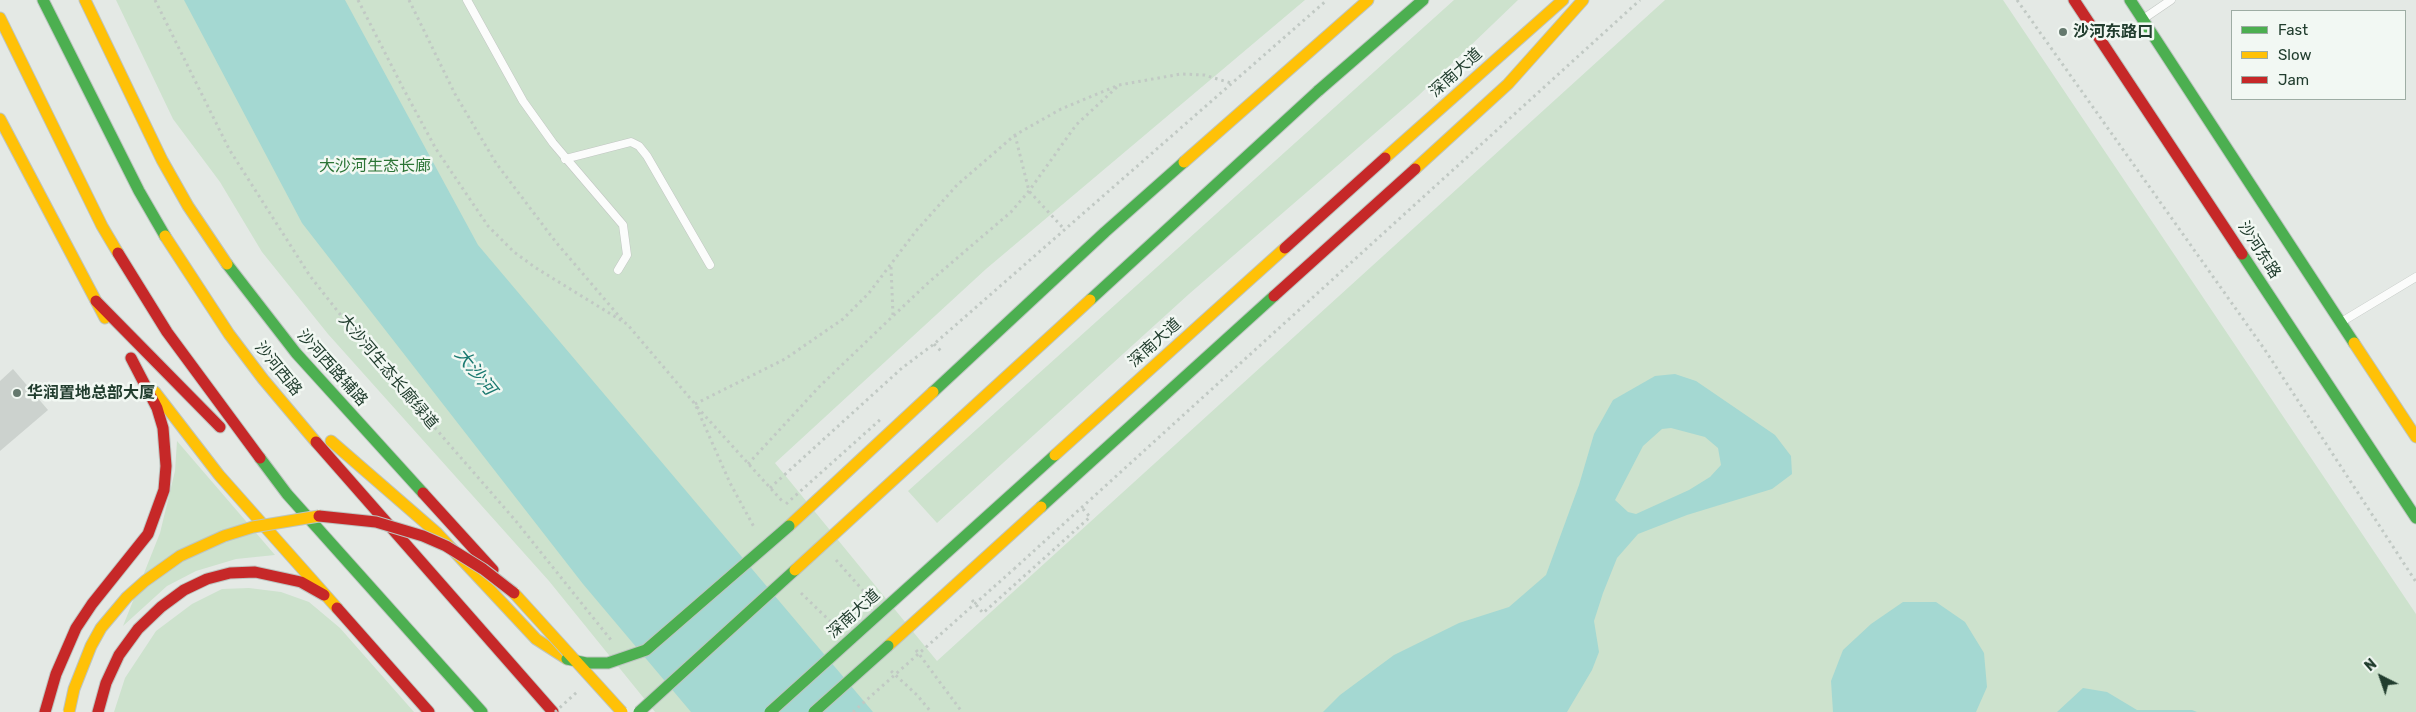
<!DOCTYPE html>
<meta charset="utf-8">
<style>
body{margin:0}
#map{position:relative;width:2416px;height:712px;overflow:hidden;background:#e4e9e5;font-family:Rubik,sans-serif}
canvas{display:block}
.legend{position:absolute;left:2231px;top:10px;width:175px;height:90px;box-sizing:border-box;background:#f2f8f3;border:1px solid #9eada4;margin:0;padding:6px 9px;list-style:none;font-size:15px;color:#213d2e}
.legend li{display:flex;align-items:center;gap:10px;height:25px}
.legend b{width:25px;border:1px solid #9eada4}
.north{position:absolute;left:2356px;top:652px;width:50px;height:50px;-webkit-text-stroke:4px #f2f8f3;paint-order:stroke;rotate:319deg;font-size:14px;font-weight:700;line-height:20px;text-align:center;color:#213d2e}
.north::after{content:'';display:block;margin:auto;width:18px;height:22px;background:#213d2e;clip-path:polygon(50% 0,100% 100%,50% 72%,0 100%)}
</style>
<div id="map">
<canvas width="2416" height="712"></canvas>
<ul class="legend">
<li><b style="height:6px;background:#4caf50"></b>Fast</li>
<li><b style="height:6px;background:#ffc107"></b>Slow</li>
<li><b style="height:6px;background:#c62828"></b>Jam</li>
</ul>
<div class="north">N</div>
</div>
<script>
const g = document.querySelector('canvas').getContext('2d');
g.lineJoin = 'round';
function paint(path, color) { g.fillStyle = color; g.fill(path, 'evenodd'); }
const poly = rows => new Path2D(rows.map(r => 'M' + r).join(''));
function strokePath(path, color, width, dash) { g.strokeStyle = color; g.lineWidth = width; g.lineCap = dash ? 'butt' : 'round'; g.setLineDash(dash || []); g.stroke(path); }
function label(font, color, halo, rows, align = 'center') {
  g.font = font + ' Rubik,"Noto Sans SC",sans-serif'; g.lineWidth = 5; g.setLineDash([]); g.textBaseline = 'middle'; g.strokeStyle = halo; g.fillStyle = color; for (const [text, x, y, turn = 0] of rows) {
    g.save(); g.translate(x, y); g.rotate((+turn || 0) * Math.PI / 180); g.textAlign = isNaN(turn) ? turn : align; if (halo) g.strokeText(text, 0, 0); g.fillText(text, 0, 0); g.restore();
  }
}
const green = poly([
 [116,0,1305,0,986,269,775,463,937,661,1665,0,2003,0,2416,614,2416,712,655,712,549,581,328,334,262,252,220,182,173,119],
 [1454,0,1518,0,1418,96,1189,294,937,523,908,491],
 [177,441,275,555,236,559,196,571,167,586,123,626,160,533,175,471],
 [249,588,281,592,309,602,340,628,414,712,114,712,125,678,156,631,192,604,222,589]
]);
const water = poly([
 [184,0,345,0,478,245,873,712,691,712,583,584,302,223],
 [1675,374,1696,381,1775,435,1791,456,1792,474,1772,489,1687,515,1638,534,1617,558,1603,593,1594,621,1599,652,1592,670,1567,712,1323,712,1340,695,1394,655,1459,623,1509,607,1546,575,1579,485,1594,434,1613,400,1655,376],
 [1671,428,1705,437,1718,448,1721,465,1710,477,1689,490,1636,514,1628,512,1615,500,1643,446,1662,429],
 [1903,602,1936,602,1965,622,1984,653,1987,687,1976,712,1833,712,1831,681,1843,650,1871,624],
 [2083,688,2107,692,2137,710,2192,710,2197,712,2057,712]
]);
const building = poly([
 [13,369,48,410,0,451,0,381]
]);
const path = poly([
 [155,0,229,149,310,276,376,360,515,520,611,640],
 [358,0,403,88,436,149,488,226,514,252,536,268,627,324,695,404,730,483,754,527],
 [409,0,455,94,496,163,555,241,624,322],
 [2017,0,2265,350,2416,582],
 [1015,135,1029,191,1064,229],
 [891,267,893,315],
 [934,344,943,353],
 [695,404,785,359,843,319,869,293,916,231,957,185,1015,135,1061,109,1119,85,1181,74,1204,75,1231,83],
 [697,407,783,502],
 [748,464,819,387,893,316,929,282,1011,212,1029,191,1076,125,1117,87],
 [770,488,902,368,934,344,1327,0],
 [836,560,867,595],
 [1014,569,1640,0],
 [801,593,834,625],
 [972,600,983,613,1090,517,1082,508],
 [916,650,962,712],
 [891,671,917,695,931,712]
]);
const lane = poly([
 [467,0,523,101,553,143,623,225,627,255,618,270],
 [2146,17,2171,0],
 [565,159,631,142,639,146,647,156,710,265],
 [2343,321,2416,277]
]);
const fast = poly([
 [43,0,139,191,165,236],
 [2130,0,2354,343],
 [1318,91,1423,0],
 [2242,254,2416,518],
 [227,264,296,353,423,493],
 [933,392,1105,232,1184,162],
 [260,458,287,494,482,712],
 [1041,507,1274,296]
]);
const slow = poly([
 [85,0,162,160,188,206,227,264],
 [0,18,102,226,118,253],
 [0,119,105,318],
 [1385,158,1563,0],
 [1184,162,1368,0],
 [1415,169,1508,84,1583,0],
 [165,236,229,334,263,379,316,442],
 [2354,343,2416,437],
 [155,392,219,475,337,608],
 [331,441,437,533,536,639,567,659],
 [789,526,933,392],
 [888,646,1041,507]
]);
const jam = poly([
 [2074,0,2242,254],
 [118,253,167,332,260,458],
 [1274,296,1415,169],
 [96,301,220,427],
 [316,442,553,712],
 [423,493,493,570],
 [337,608,429,712],
 [45,712,56,674,76,628,92,604,148,534,164,490,166,466,163,428,157,408,131,358],
 [98,712,106,683,119,655,138,629,161,607,184,590,207,579,230,573,255,572,301,582,324,595]
]);
const pathBridge = poly([
 [786,504,881,419],
 [555,712,577,692],
 [853,712,1014,569]
]);
const fastBridge = poly([
 [1090,300,1318,91],
 [567,659,586,663,608,663,646,650,789,526],
 [639,712,795,570],
 [770,712,1055,455],
 [814,712,888,646]
]);
const slowBridge = poly([
 [1055,455,1285,248],
 [795,570,1090,300],
 [514,593,622,712],
 [69,712,74,689,91,646,101,628,127,597,145,581,180,556,224,536,253,527,319,516]
]);
const jamBridge = poly([
 [1285,248,1385,158],
 [319,516,376,522,423,536,446,546,483,569,514,593]
]);
const markers = [
 [2063,32,5,"#65796e"],
 [17,393,5,"#65796e"]
];
const poiNames = [
 ["沙河东路口",2073,32],
 ["华润置地总部大厦",27,393]
];
const streetNames = [
 ["深南大道",1456,73,-42],
 ["沙河东路",2259,250,57],
 ["深南大道",1155,343,-42],
 ["沙河西路辅路",332,368,48],
 ["沙河西路",278,369,51],
 ["大沙河生态长廊绿道",388,372,50],
 ["深南大道",854,614,-42]
];
const parkNames = [
 ["大沙河生态长廊",375,166]
];
const waterNames = [
 ["大沙河",475,372,51]
];
paint(green, '#cde2cd');
paint(water, '#a4d8d2');
paint(building, '#ccd2ce');
strokePath(lane, '#c1c6c2', 9);
strokePath(fast, '#bdc5c1', 13);
strokePath(slow, '#bdc5c1', 13);
strokePath(jam, '#bdc5c1', 13);
strokePath(path, '#c1c9c4', 3, [2.5, 4]);
strokePath(lane, '#fbfcfb', 8);
strokePath(fast, '#4caf50', 11);
strokePath(slow, '#ffc107', 11);
strokePath(jam, '#c62828', 11);
strokePath(fastBridge, '#bdc5c1', 13, []);
strokePath(slowBridge, '#bdc5c1', 13, []);
strokePath(jamBridge, '#bdc5c1', 13, []);
strokePath(pathBridge, '#c1c9c4', 3, [2.5, 4]);
strokePath(fastBridge, '#4caf50', 11);
strokePath(slowBridge, '#ffc107', 11);
strokePath(jamBridge, '#c62828', 11);
for (const [x, y, r, color] of markers) { const dot = new Path2D(); dot.arc(x, y, r, 0, 2 * Math.PI); g.fillStyle = color; g.fill(dot); strokePath(dot, '#f2f8f3', 2); }
label('bold 16px', '#213d2e', '#f2f8f3', poiNames, 'left');
label('16px', '#213d2e', '#f2f8f3', streetNames);
label('16px', '#2b7435', '#f2f8f3', parkNames);
label('italic 18px', '#1b7970', '#f2f8f3', waterNames);
</script>
